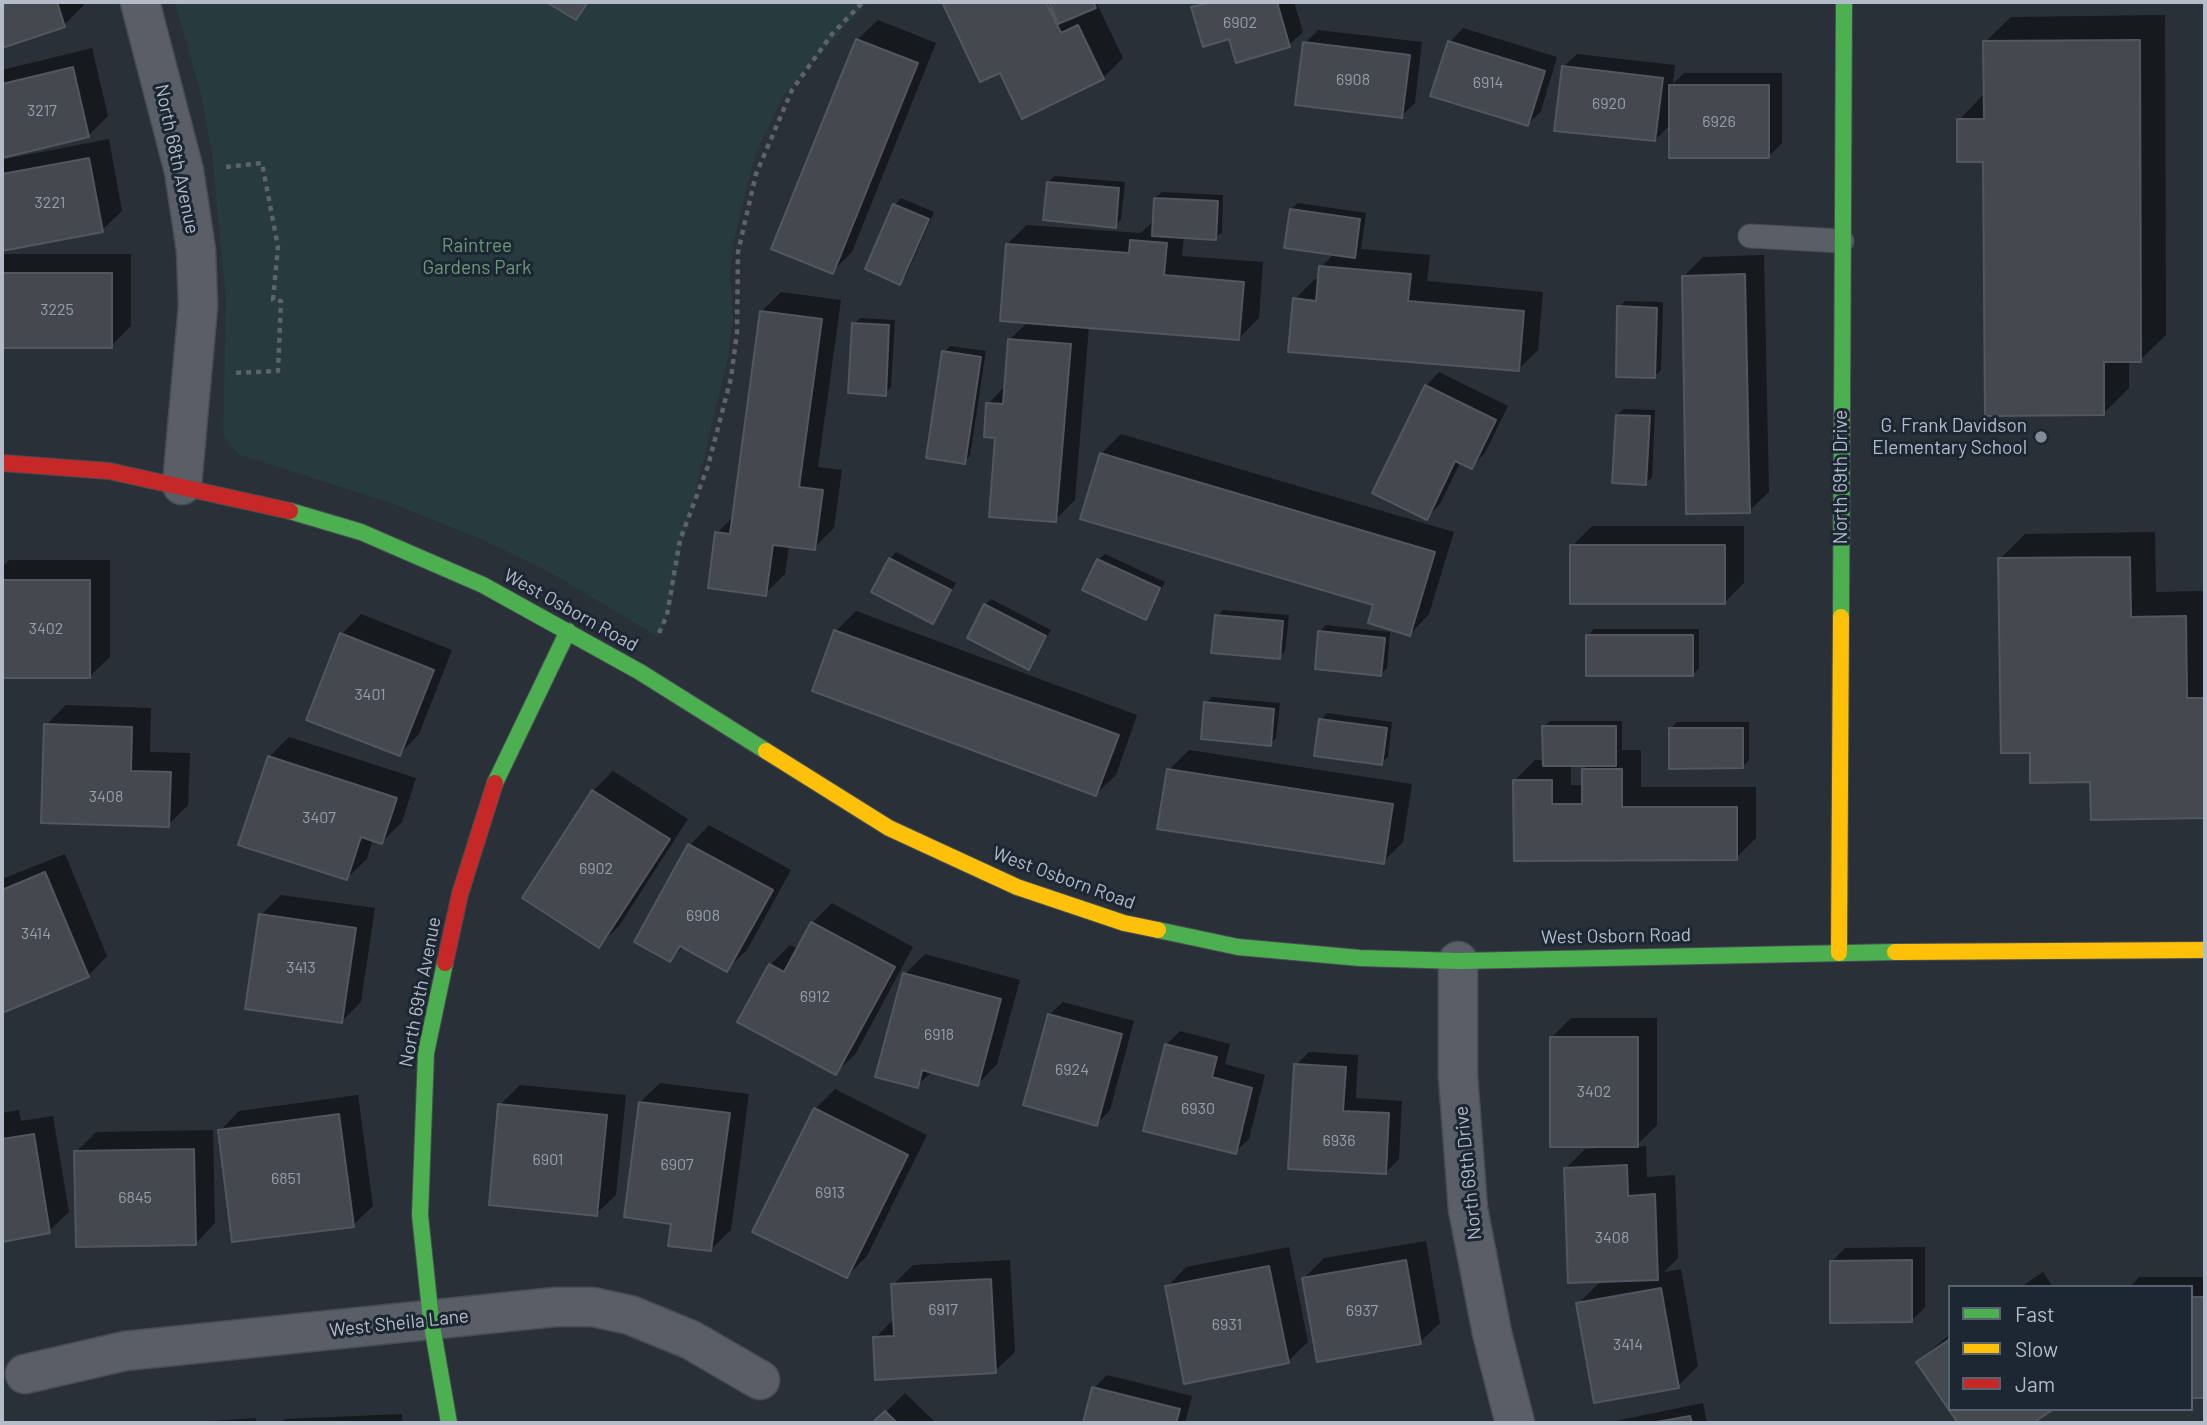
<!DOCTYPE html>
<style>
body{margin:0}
#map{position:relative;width:2207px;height:1425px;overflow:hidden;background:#2a3038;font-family:Barlow,sans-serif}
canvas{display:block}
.frame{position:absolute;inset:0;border:4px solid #b4bcc9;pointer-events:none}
.legend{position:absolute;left:1948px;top:1285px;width:245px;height:126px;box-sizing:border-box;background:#1d2633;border:2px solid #59626f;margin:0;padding:9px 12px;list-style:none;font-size:21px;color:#b4bcc9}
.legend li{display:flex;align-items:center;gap:14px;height:35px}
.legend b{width:35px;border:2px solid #59626f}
</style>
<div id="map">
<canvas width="2207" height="1425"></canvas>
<div class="frame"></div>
<ul class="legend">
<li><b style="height:9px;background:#4caf50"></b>Fast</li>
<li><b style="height:9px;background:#ffc107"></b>Slow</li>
<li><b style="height:9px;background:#c62828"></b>Jam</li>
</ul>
</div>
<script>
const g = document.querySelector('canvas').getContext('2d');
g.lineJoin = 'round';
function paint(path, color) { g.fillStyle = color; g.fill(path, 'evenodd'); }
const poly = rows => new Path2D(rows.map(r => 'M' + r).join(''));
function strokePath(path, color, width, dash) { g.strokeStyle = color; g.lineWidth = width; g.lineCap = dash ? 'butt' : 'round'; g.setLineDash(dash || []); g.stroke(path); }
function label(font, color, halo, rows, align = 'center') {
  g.font = font + ' Barlow,sans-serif'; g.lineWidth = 6; g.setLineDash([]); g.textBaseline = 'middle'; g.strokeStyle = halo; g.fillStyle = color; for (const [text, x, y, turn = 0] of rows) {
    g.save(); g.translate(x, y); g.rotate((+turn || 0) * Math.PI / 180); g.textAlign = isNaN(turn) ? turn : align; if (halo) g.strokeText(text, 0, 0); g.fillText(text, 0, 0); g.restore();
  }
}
const green = poly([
 [175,2,867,2,784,95,755,155,733,244,730,276,733,317,727,363,681,550,670,611,658,637,544,569,476,537,391,503,240,455,229,444,223,432,226,301,212,153,201,95]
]);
const shadow = poly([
 [2,2,83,2,84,5,64,25,2,46],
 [944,2,1099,2,1097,4,1123,58,1103,78,1000,71,981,79],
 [1199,2,1294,2,1303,32,1289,45,1230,37,1193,8],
 [2165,15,2166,335,2140,360,2129,360,2129,388,2103,414,1985,160,1959,120,1984,94,1985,42,2011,17],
 [878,20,936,43,852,252,832,272,773,248,858,39],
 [1463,28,1557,57,1541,111,1528,124,1450,42],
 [1318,30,1422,42,1415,103,1401,116,1305,43],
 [92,48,108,116,88,136,5,156,5,159,109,139,122,211,102,230,2,249,2,70],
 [1577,54,1675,65,1673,84,1684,73,1782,73,1782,143,1768,157,1671,124,1655,140,1563,67],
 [1055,176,1125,182,1121,219,1115,226,1048,182],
 [1162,192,1223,195,1222,232,1215,238,1184,236,1182,256,1263,262,1259,318,1239,338,1089,326,1075,500,1055,520,988,404,1006,385,1010,339,1028,322,1007,244,1027,225,1140,233,1154,221,1155,198],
 [901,198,934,212,906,276,900,282,867,268,895,205],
 [1298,203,1366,213,1361,249,1430,255,1427,281,1543,292,1538,350,1518,370,1295,299,1315,279,1319,280,1321,267,1335,253,1291,209],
 [2,254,131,254,131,326,111,346,2,346],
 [1764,255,1769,492,1749,511,1683,277,1703,257],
 [781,292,841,300,818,467,842,470,834,528,814,548,789,545,785,574,765,594,717,533,734,516,761,312],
 [1625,301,1663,302,1661,370,1655,376,1619,307],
 [860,318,895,320,891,387,885,394,854,324],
 [950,346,986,351,970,456,964,462,944,352],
 [1439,372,1508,406,1485,453,1472,466,1461,461,1440,504,1426,518,1426,386],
 [1624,409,1655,410,1652,477,1646,483,1617,415],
 [1121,434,1454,532,1429,614,1410,634,1376,604,1101,454],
 [1592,526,1744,526,1744,583,1724,603,1572,546],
 [2155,532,2156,592,2205,591,2205,817,2093,819,2092,780,2032,751,2000,559,2025,534],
 [896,552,956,583,933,622,890,559],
 [1105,554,1165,582,1145,618,1098,560],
 [9,560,110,560,110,657,90,676,2,676,2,567],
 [991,599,1051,630,1029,668,985,605],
 [1223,610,1289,615,1285,651,1279,657,1217,616],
 [856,611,1137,715,1116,775,1096,794,836,631],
 [361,614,452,650,419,734,400,754,342,634],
 [1326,625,1390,632,1387,668,1381,674,1320,631],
 [1594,629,1699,629,1699,668,1693,674,1588,636],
 [1212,697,1280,703,1276,738,1270,744,1206,703],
 [66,705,151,708,150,752,190,753,188,805,168,825,46,725],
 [1327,713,1392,722,1388,757,1381,763,1321,720],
 [1550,721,1622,721,1622,750,1641,750,1641,787,1756,787,1756,838,1736,858,1516,859,1515,780,1535,760,1544,760,1544,727],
 [1571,765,1588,765,1584,769,1584,785,1571,785],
 [1677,722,1749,722,1749,760,1743,766,1671,728],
 [289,737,416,778,402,822,382,842,373,839,367,859,347,878,269,757],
 [1189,750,1412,784,1403,842,1383,862,1169,770],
 [613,771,688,819,619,926,599,946,525,897,593,791],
 [709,825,791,870,747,950,727,969,684,946,670,960,690,845],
 [65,854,107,956,88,976,2,1011,2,879],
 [281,895,375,908,361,1002,341,1022,261,915],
 [832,903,913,947,856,1053,836,1073,739,1021,770,965,790,945,798,949,812,923],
 [925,954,1020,980,997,1064,978,1084,932,1071,917,1086,905,974],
 [1063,1002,1134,1021,1110,1110,1096,1124,1049,1015],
 [1571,1018,1657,1018,1657,1125,1635,1147,1646,1146,1647,1177,1675,1175,1678,1258,1664,1272,1681,1269,1698,1366,1678,1386,1578,1304,1598,1284,1609,1282,1565,1169,1585,1149,1600,1148,1551,1038],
 [1180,1031,1230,1044,1225,1064,1265,1075,1249,1139,1235,1152,1166,1045],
 [1309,1052,1358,1055,1356,1098,1402,1101,1399,1159,1386,1172,1296,1065],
 [660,1083,749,1094,731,1230,711,1249,673,1222,640,1102],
 [520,1085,626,1095,616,1195,596,1214,500,1105],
 [835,1089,927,1135,867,1256,847,1276,815,1109],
 [358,1095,373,1206,353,1225,220,1131,239,1111],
 [19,1110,21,1121,53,1116,69,1212,49,1231,2,1240,2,1113],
 [213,1130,215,1223,196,1243,76,1152,96,1132],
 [1426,1241,1440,1323,1420,1342,1304,1278,1324,1258],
 [1289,1247,1308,1342,1288,1361,1167,1287,1186,1267],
 [1925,1247,1925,1307,1912,1320,1832,1261,1845,1248],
 [1010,1260,1015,1352,995,1371,875,1338,895,1318,893,1285,913,1265],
 [2043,1272,2053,1287,2021,1287],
 [2139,1277,2205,1277,2205,1396,2191,1396,2191,1287,2130,1287],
 [1950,1334,1950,1409,1918,1362],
 [1107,1375,1192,1396,1185,1423,1084,1423,1094,1388],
 [905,1393,936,1423,875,1423],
 [1703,1403,1707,1423,1617,1423,1620,1420],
 [402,1414,402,1423,280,1423,285,1419],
 [256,1418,256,1423,180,1423]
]);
const building = poly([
 [2,2,57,2,65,27,2,48,2,2],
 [546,2,588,2,576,20,546,2],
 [942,2,1046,2,1061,33,1078,25,1104,79,1022,119,1000,73,980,82,942,2],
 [1049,2,1093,2,1096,8,1058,24,1049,2],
 [1211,2,1277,2,1290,47,1236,63,1229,39,1203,47,1191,7,1211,2],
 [856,39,918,63,833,274,771,249,856,39],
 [2140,40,2141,362,2104,362,2104,415,1985,416,1983,162,1957,162,1957,119,1984,119,1983,41,2140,40],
 [1448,41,1545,71,1528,126,1430,96,1448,41],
 [1303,42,1410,55,1402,118,1295,105,1303,42],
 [1562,66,1663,78,1655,141,1554,131,1562,66],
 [73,67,89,137,2,158,2,84,73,67],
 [1669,85,1769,85,1769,158,1669,158,1669,85],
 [89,158,103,232,2,251,2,174,89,158],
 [1047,182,1119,188,1116,228,1043,220,1047,182],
 [1154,198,1218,201,1216,240,1152,236,1154,198],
 [893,204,929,219,900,285,865,269,893,204],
 [1290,209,1360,219,1355,258,1284,248,1290,209],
 [1130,240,1167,243,1164,275,1244,282,1239,340,1000,321,1006,244,1129,253,1130,240],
 [1319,266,1411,274,1408,301,1524,311,1519,371,1288,352,1293,298,1316,301,1319,266],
 [2,273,112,273,112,348,2,348,2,273],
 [1745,274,1750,513,1686,514,1682,276,1745,274],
 [1617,306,1657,308,1655,378,1616,377,1617,306],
 [760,311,822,319,799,487,823,490,815,550,773,545,766,596,708,588,715,532,730,534,760,311],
 [852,323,889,325,886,396,848,393,852,323],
 [1008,339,1071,344,1056,522,989,517,995,438,984,437,986,403,1003,404,1008,339],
 [942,351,981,357,965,464,926,458,942,351],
 [1425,385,1496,420,1472,469,1455,461,1427,520,1372,493,1425,385],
 [1616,415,1650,416,1646,485,1612,483,1616,415],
 [1100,453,1435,552,1410,636,1368,623,1373,605,1080,519,1100,453],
 [1570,545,1725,545,1725,604,1570,604,1570,545],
 [2130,557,2131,617,2186,616,2187,698,2205,698,2205,818,2091,820,2090,782,2030,783,2030,753,2001,753,1998,558,2130,557],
 [889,558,951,590,933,624,871,592,889,558],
 [1097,559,1160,588,1146,620,1082,590,1097,559],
 [2,580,90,580,90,678,2,678,2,580],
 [984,604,1046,636,1029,670,967,638,984,604],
 [1215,615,1283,621,1280,659,1211,653,1215,615],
 [834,630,1119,735,1096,796,812,691,834,630],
 [1318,631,1385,638,1381,676,1315,669,1318,631],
 [340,633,434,670,400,756,306,720,340,633],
 [1586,635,1693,635,1693,676,1586,676,1586,635],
 [1204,702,1274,709,1271,746,1201,739,1204,702],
 [1319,719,1387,728,1382,765,1314,756,1319,719],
 [44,724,132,727,131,771,171,772,169,827,41,823,44,724],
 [1542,726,1616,726,1616,766,1543,766,1542,726],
 [1669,728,1743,728,1743,768,1669,769,1669,728],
 [268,756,397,798,382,844,361,837,347,880,238,845,268,756],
 [1167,769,1393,804,1384,864,1157,829,1167,769],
 [1582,769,1622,769,1622,807,1737,807,1737,860,1514,861,1513,780,1552,780,1552,804,1582,804,1582,769],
 [592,790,670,839,599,948,522,898,592,790],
 [688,844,773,890,727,972,680,946,670,962,634,942,688,844],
 [45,872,89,977,2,1013,2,890,45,872],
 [259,914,356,928,342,1023,245,1009,259,914],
 [811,922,895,967,836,1075,737,1022,769,964,784,972,811,922],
 [903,973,1001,999,978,1086,922,1070,918,1088,875,1077,903,973],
 [1048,1014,1122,1034,1097,1126,1023,1105,1048,1014],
 [1550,1037,1638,1037,1638,1147,1550,1147,1550,1037],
 [1165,1044,1217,1057,1212,1077,1252,1088,1236,1154,1143,1131,1165,1044],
 [1294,1064,1346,1067,1343,1111,1389,1113,1386,1174,1288,1169,1294,1064],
 [639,1102,730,1113,711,1251,668,1246,671,1224,624,1217,639,1102],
 [498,1104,607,1115,597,1216,489,1205,498,1104],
 [814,1108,908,1155,847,1278,752,1232,814,1108],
 [339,1114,354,1227,232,1242,218,1130,339,1114],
 [34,1134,50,1233,2,1242,2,1139,34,1134],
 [194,1149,196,1245,76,1247,74,1151,194,1149],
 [1627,1165,1628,1196,1655,1194,1658,1280,1568,1283,1564,1168,1627,1165],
 [1406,1260,1421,1344,1317,1362,1302,1278,1406,1260],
 [1912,1260,1912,1322,1830,1323,1830,1261,1912,1260],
 [1269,1266,1289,1363,1184,1384,1165,1286,1269,1266],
 [991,1279,996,1373,875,1380,873,1337,894,1336,891,1284,991,1279],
 [1661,1288,1679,1388,1594,1403,1576,1303,1661,1288],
 [2191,1297,2205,1297,2205,1398,2191,1398,2191,1297],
 [1950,1339,1950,1409,2054,1409,2033,1423,1958,1423,1916,1362,1950,1339],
 [1092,1387,1180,1409,1176,1423,1083,1423,1092,1387],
 [885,1411,897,1423,872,1423,885,1411],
 [1690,1416,1692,1423,1651,1423,1690,1416]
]);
const path = poly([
 [226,167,262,163,278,247,273,300,281,301,278,371,232,373],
 [659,633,667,615,680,540,708,466,731,378,737,333,738,252,756,174,792,90,832,34,863,2]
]);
const lane = poly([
 [1750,236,1842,241]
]);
const street = poly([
 [140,2,184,171,196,250,198,306,182,485],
 [1458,961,1458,1076,1468,1209,1492,1333,1515,1423],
 [25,1374,125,1351,555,1307,593,1307,630,1315,691,1340,760,1380]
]);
const fast = poly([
 [290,511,361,532,483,585,640,672,766,751],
 [1841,617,1844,2],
 [495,783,568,631],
 [1158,930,1238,947,1360,958,1458,961,1895,952],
 [445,963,426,1053,420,1215,431,1320,449,1423]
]);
const slow = poly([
 [766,751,889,828,1017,887,1124,923,1158,930],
 [1895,952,2205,950],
 [1839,953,1841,617]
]);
const jam = poly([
 [2,463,109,471,290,511],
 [445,963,460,894,495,783]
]);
const markers = [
 [2041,437,7,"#848b96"]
];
const numberNames = [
 ["6902",1240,23],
 ["6908",1353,80],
 ["6914",1488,83],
 ["6920",1609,104],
 ["3217",42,111],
 ["6926",1719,122],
 ["3221",50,203],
 ["3225",57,310],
 ["3402",46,629],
 ["3401",370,695],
 ["3408",106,797],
 ["3407",319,818],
 ["6902",596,869],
 ["6908",703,916],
 ["3414",36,934],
 ["3413",301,968],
 ["6912",815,997],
 ["6918",939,1035],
 ["6924",1072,1070],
 ["3402",1594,1092],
 ["6930",1198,1109],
 ["6936",1339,1141],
 ["6901",548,1160],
 ["6907",677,1165],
 ["6851",286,1179],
 ["6913",830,1193],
 ["6845",135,1198],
 ["3408",1612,1238],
 ["6917",943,1310],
 ["6937",1362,1311],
 ["6931",1227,1325],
 ["3414",1628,1345]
];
const streetNames = [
 ["North 68th Avenue",177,159,78],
 ["North 69th Drive",1841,477,-90],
 ["West Osborn Road",571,610,29],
 ["West Osborn Road",1064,878,20],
 ["West Osborn Road",1616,936,-1],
 ["North 69th Avenue",420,992,-79],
 ["North 69th Drive",1468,1173,-96],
 ["West Sheila Lane",399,1323,-6]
];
const parkNames = [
 ["Raintree",477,246],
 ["Gardens Park",477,268]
];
const poiNames = [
 ["G. Frank Davidson",2027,426],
 ["Elementary School",2027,448]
];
paint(green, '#273a3e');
paint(shadow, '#0007');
paint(building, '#444950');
strokePath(building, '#52575f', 2);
strokePath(lane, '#484c53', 25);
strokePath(street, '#484c53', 41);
strokePath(fast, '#484c53', 18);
strokePath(slow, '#484c53', 18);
strokePath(jam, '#484c53', 18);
strokePath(path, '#5d636a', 4.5, [5, 5]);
strokePath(lane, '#5a5e66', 23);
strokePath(street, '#5a5e66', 38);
strokePath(fast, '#4caf50', 16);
strokePath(slow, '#ffc107', 16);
strokePath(jam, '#c62828', 16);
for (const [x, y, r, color] of markers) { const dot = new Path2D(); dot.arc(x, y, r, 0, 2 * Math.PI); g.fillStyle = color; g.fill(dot); strokePath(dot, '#1d2633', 2.5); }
label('16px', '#989fab', null, numberNames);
label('19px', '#b4bcc9', '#1d2633', streetNames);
label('19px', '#6b9a76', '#1d2633', parkNames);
label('19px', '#b4bcc9', '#1d2633', poiNames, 'right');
</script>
